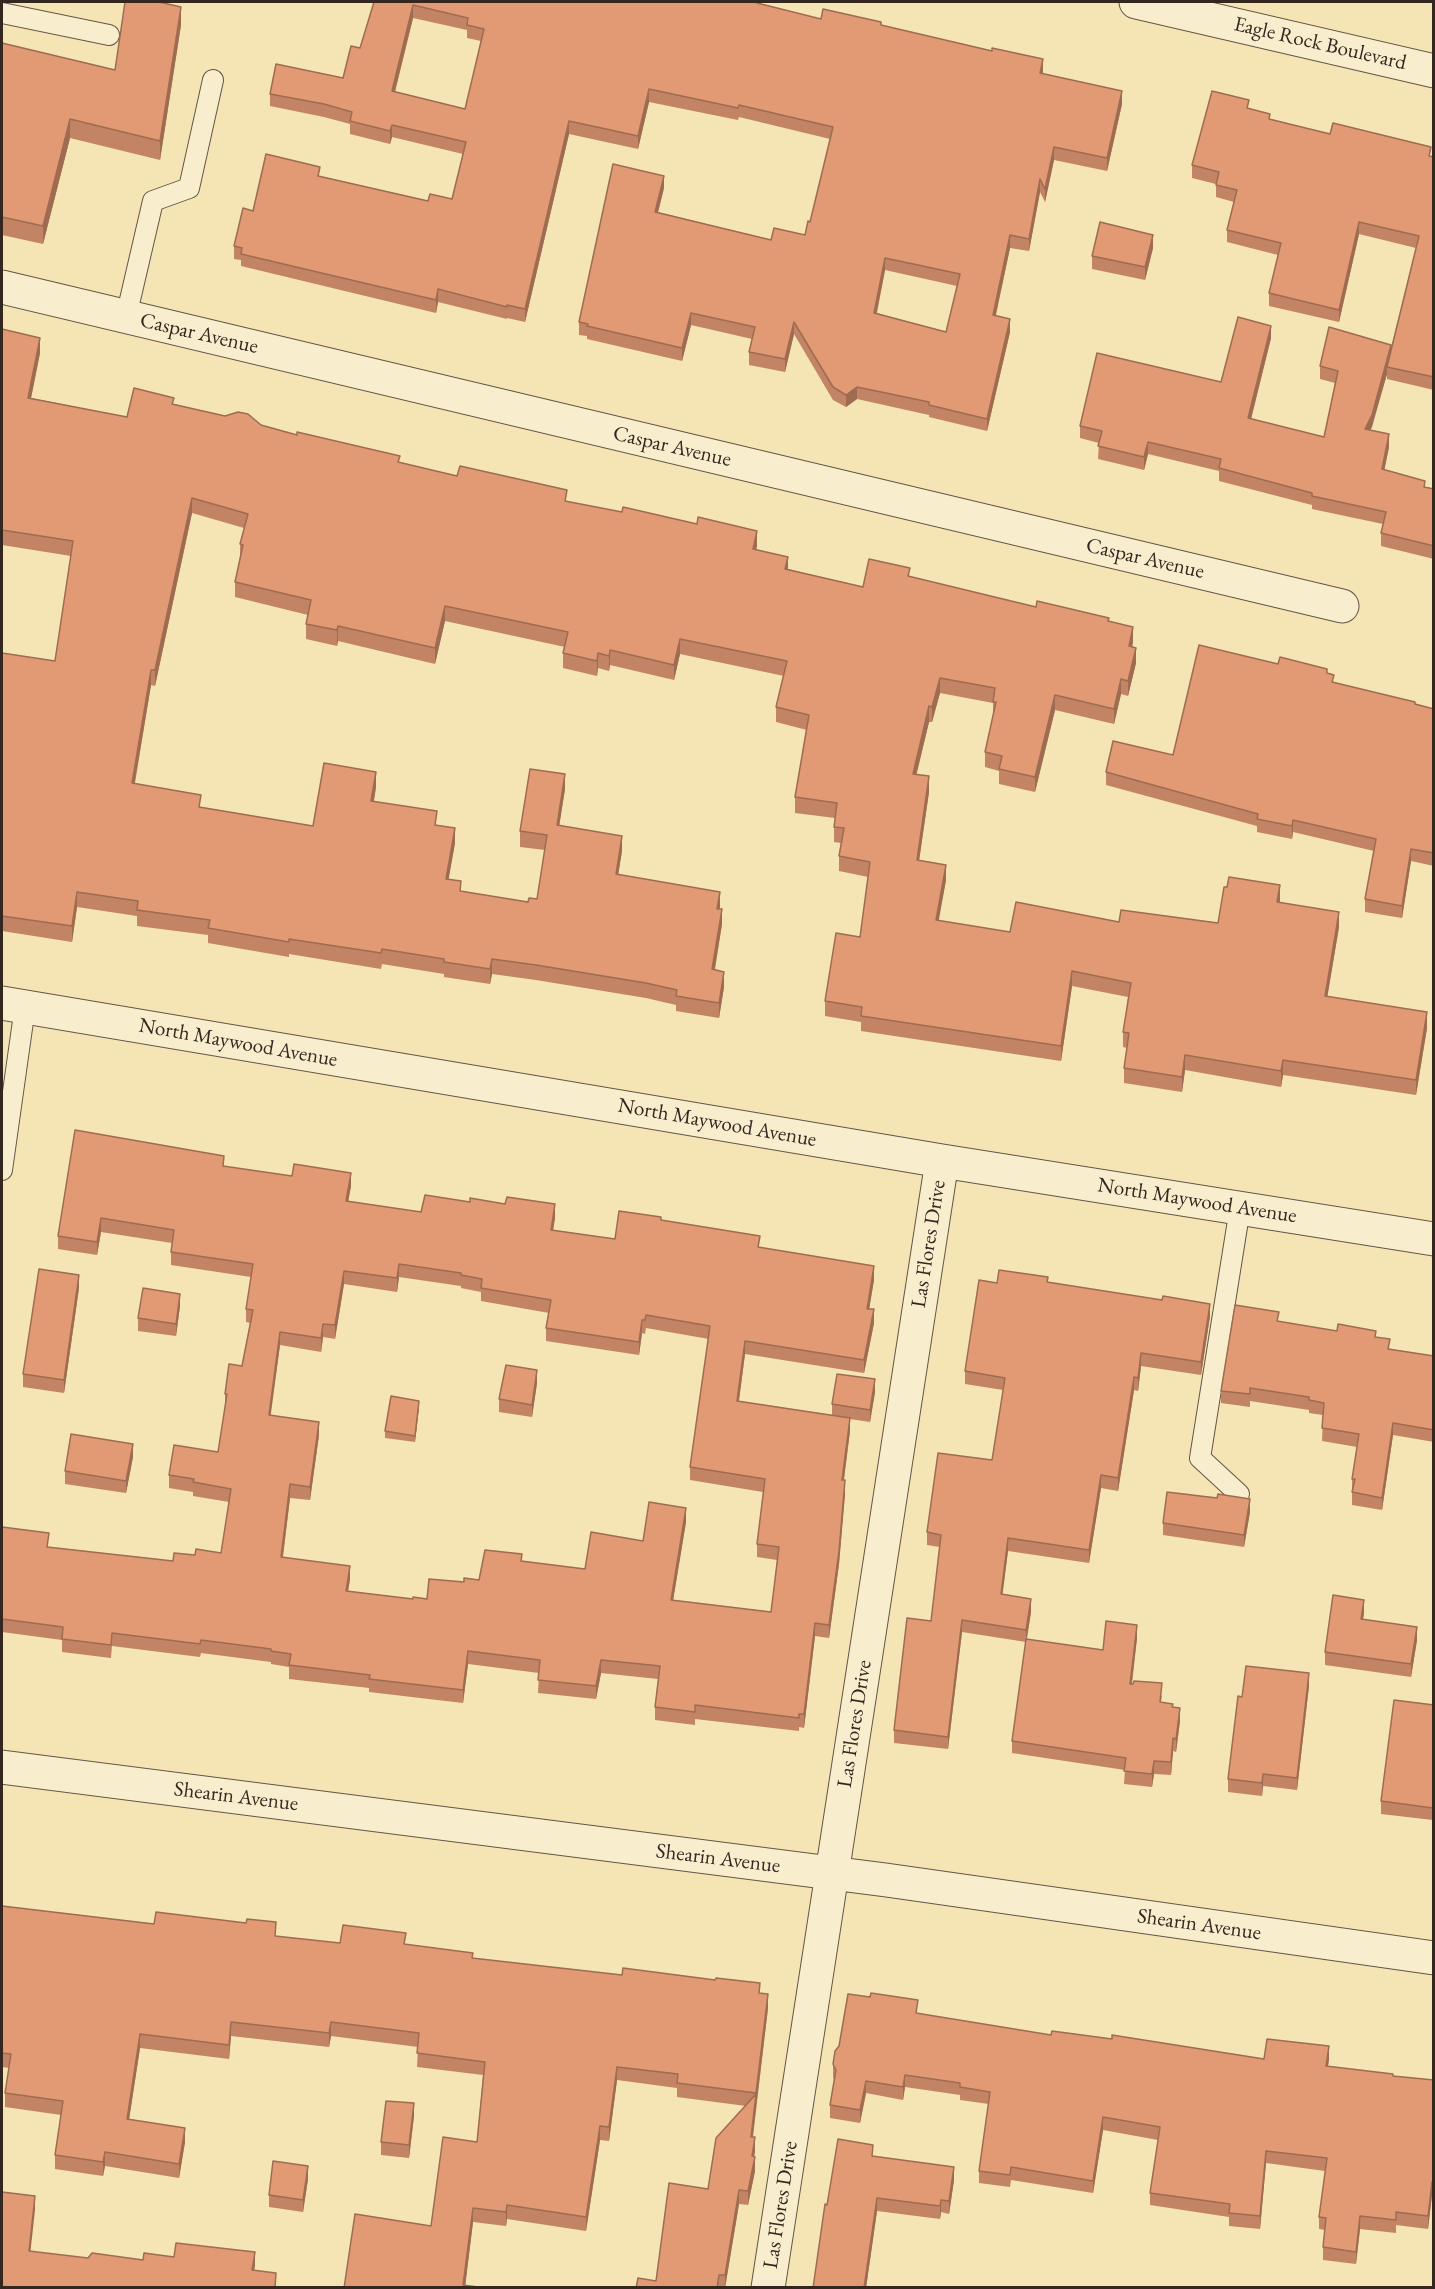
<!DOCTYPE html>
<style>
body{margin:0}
#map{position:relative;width:1435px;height:2289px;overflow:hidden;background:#f5e5b4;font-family:"EB Garamond",serif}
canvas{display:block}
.frame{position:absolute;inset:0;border:3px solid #332720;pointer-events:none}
</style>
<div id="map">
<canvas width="1435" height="2289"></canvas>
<div class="frame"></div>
</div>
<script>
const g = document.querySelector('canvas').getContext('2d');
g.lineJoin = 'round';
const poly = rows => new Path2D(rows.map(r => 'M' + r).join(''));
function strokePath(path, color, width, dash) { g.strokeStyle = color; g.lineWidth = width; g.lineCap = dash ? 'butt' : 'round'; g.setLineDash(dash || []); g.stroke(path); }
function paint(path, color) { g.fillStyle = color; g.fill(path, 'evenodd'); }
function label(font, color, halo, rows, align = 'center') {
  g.font = font + ' "EB Garamond",serif'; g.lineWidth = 4.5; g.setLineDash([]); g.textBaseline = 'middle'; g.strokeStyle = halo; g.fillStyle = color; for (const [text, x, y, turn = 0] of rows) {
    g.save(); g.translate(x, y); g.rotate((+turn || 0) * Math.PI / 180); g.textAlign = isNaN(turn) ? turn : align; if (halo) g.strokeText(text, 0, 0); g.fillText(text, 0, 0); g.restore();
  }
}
const service = poly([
 [2,13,109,35],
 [126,317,153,201,189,188,213,80],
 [2,1170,25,1007],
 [1239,1494,1200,1458,1240,1208]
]);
const minor = poly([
 [1136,2,1434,71],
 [2,287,1342,606],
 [2,1003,942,1161,1434,1239],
 [2,1767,886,1880,1434,1958],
 [768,2288,942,1161]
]);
const wall = poly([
 [374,2,759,2,759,3,821,19,881,26,1043,72,1043,74,1122,104,1107,171,1054,160,1045,202,1040,192,1029,251,1010,248,996,315,1010,332,987,431,929,417,929,415,857,399,846,407,833,400,794,334,785,372,749,365,749,352,752,339,691,325,682,361,587,339,587,336,579,335,579,322,664,188,658,212,771,240,805,235,810,222,830,139,739,117,738,120,649,102,638,149,569,134,525,322,507,318,507,319,438,302,436,313,241,266,241,260,234,259,234,246,253,211,320,176,428,201,452,199,463,154,392,137,390,144,350,134,350,124,324,117,270,106,270,94,343,78,360,48],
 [413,18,467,30,467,38,481,41,465,109,395,92],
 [885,270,957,286,946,332,877,313],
 [181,25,160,160,70,138,43,244,2,235,2,43,115,70],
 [1249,108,1270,119,1330,134,1434,157,1434,390,1387,379,1387,374,1370,430,1389,447,1384,470,1425,487,1434,489,1434,559,1381,546,1381,533,1383,524,1312,509,1312,505,1219,481,1219,471,1148,454,1144,470,1098,459,1099,443,1080,438,1080,426,1221,382,1271,338,1251,419,1324,437,1335,383,1320,379,1320,366,1391,348,1416,248,1359,234,1339,322,1269,306,1269,293,1278,255,1227,242,1227,230,1234,202,1216,197,1216,184,1192,178,1192,165],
 [1153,248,1145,280,1092,269,1092,256],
 [2,329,40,353,31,398,127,417,174,404,261,425,400,463,567,501,757,546,756,549,788,569,863,587,910,577,1036,607,1109,621,1133,642,1132,647,1136,663,1128,696,1121,694,1114,724,1055,710,1035,792,999,784,999,771,985,767,985,752,993,717,993,703,940,693,932,722,929,722,916,775,929,792,919,860,946,880,938,921,1010,932,1119,922,1218,923,1280,900,1280,902,1339,927,1327,997,1427,1028,1416,1095,1283,1075,1281,1087,1185,1070,1182,1092,1124,1083,1124,1068,1127,1048,1123,1047,1123,1032,1128,997,1072,986,1061,1061,861,1031,861,1022,825,1016,825,1001,860,937,868,877,839,871,839,856,841,843,834,842,834,827,835,818,795,813,795,797,807,730,776,722,776,707,784,676,680,654,674,680,610,665,609,671,598,668,597,676,563,668,563,653,565,647,445,621,435,664,338,641,337,646,306,639,306,624,308,615,235,597,235,582,240,559,240,544,244,528,192,513,155,686,151,685,135,783,201,807,313,826,376,787,374,801,437,825,455,843,448,880,461,891,528,902,537,899,545,850,520,847,520,831,565,789,559,826,622,851,618,874,719,909,722,924,715,970,724,987,719,1018,676,1011,676,1005,646,998,536,980,492,974,490,984,444,977,444,974,382,964,381,969,289,954,289,957,208,943,208,935,137,926,137,916,77,907,72,942,2,931,2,653,55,661,71,556,2,545],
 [1278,664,1327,673,1334,682,1434,709,1434,866,1411,861,1402,918,1365,912,1365,899,1374,851,1293,832,1292,839,1257,832,1257,826,1106,785,1106,772,1173,755],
 [224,1166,351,1186,348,1201,421,1212,555,1218,553,1230,615,1239,661,1220,874,1280,869,1309,874,1323,864,1373,745,1354,739,1401,832,1415,832,1404,875,1392,870,1422,850,1419,850,1431,844,1480,845,1494,839,1564,829,1638,815,1636,804,1728,799,1727,799,1731,695,1719,695,1725,655,1720,655,1707,658,1679,601,1673,596,1699,538,1693,539,1673,468,1664,463,1703,369,1692,369,1688,289,1679,289,1667,271,1664,271,1662,201,1653,200,1657,112,1646,111,1658,62,1652,62,1640,2,1632,2,1527,49,1547,120,1556,173,1561,195,1555,221,1553,229,1502,193,1496,193,1492,169,1488,169,1475,218,1452,225,1407,225,1394,242,1366,250,1323,246,1322,246,1309,251,1277,171,1265,171,1252,172,1243,101,1232,97,1255,58,1249,58,1236],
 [399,1277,461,1286,461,1288,481,1292,481,1301,549,1313,546,1328,546,1341,639,1355,642,1333,645,1334,646,1328,709,1339,690,1467,690,1480,763,1492,757,1544,757,1557,777,1560,771,1612,673,1600,686,1522,643,1541,585,1569,522,1561,479,1580,464,1582,427,1599,413,1599,348,1591,350,1579,283,1557,290,1498,310,1500,319,1435,270,1415,280,1345,321,1352,323,1337,335,1339,344,1284,397,1292],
 [1048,1282,1210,1316,1201,1375,1141,1366,1138,1391,1134,1390,1118,1491,1101,1488,1089,1563,1008,1551,1002,1595,1031,1612,1027,1639,1103,1650,1137,1638,1132,1684,1162,1696,1161,1702,1173,1707,1180,1721,1176,1752,1173,1751,1171,1775,1154,1774,1152,1787,1124,1784,1125,1770,1012,1753,1012,1741,1026,1642,962,1632,948,1749,894,1743,894,1730,931,1621,940,1547,927,1545,927,1532,992,1460,1003,1390,965,1384,965,1371,997,1283],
 [79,1288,64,1393,23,1387,23,1374],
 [180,1306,176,1336,138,1331,138,1318],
 [1279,1322,1376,1337,1390,1349,1434,1356,1434,1442,1393,1435,1382,1510,1352,1505,1352,1479,1357,1447,1322,1441,1323,1415,1309,1413,1309,1410,1250,1401,1250,1407,1221,1403,1221,1391],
 [537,1383,532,1417,499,1412,499,1399],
 [419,1407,415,1442,385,1438,385,1431],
 [133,1457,126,1493,65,1484,65,1471],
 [1217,1498,1250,1512,1244,1547,1163,1535,1163,1523],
 [1364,1613,1363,1619,1417,1640,1411,1677,1325,1665,1325,1652],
 [1309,1686,1297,1790,1263,1786,1262,1796,1228,1792,1228,1779,1242,1697],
 [1434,1705,1433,1820,1381,1814,1381,1801],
 [2,1906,154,1924,276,1936,340,1943,406,1944,473,1958,760,1993,768,2008,753,2137,755,2151,754,2157,755,2171,748,2205,739,2204,725,2288,636,2288,656,2281,708,2189,746,2106,677,2097,677,2088,617,2080,609,2141,600,2140,586,2231,507,2219,506,2226,473,2222,465,2285,344,2288,431,2226,477,2142,483,2075,417,2067,418,2047,331,2036,329,2047,231,2036,229,2059,140,2048,129,2119,185,2142,179,2178,105,2166,103,2176,55,2169,55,2155,61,2115,5,2107,5,2093,9,2068,2,2067],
 [870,1997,918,2014,1051,2035,1112,2039,1264,2059,1329,2059,1328,2066,1393,2076,1434,2080,1434,2195,1432,2195,1428,2229,1396,2225,1396,2233,1360,2229,1356,2264,1323,2260,1323,2247,1325,2230,1319,2229,1319,2217,1325,2171,1266,2163,1260,2229,1229,2226,1229,2217,1150,2205,1150,2193,1158,2140,1103,2130,1093,2193,1011,2180,1010,2187,979,2183,979,2171,989,2104,960,2100,960,2095,905,2087,903,2100,866,2093,860,2123,830,2118,830,2105,834,2080,833,2077,833,2064,839,2046],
 [414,2116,409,2158,381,2155,381,2142],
 [873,2156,954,2180,949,2214,941,2212,940,2219,877,2211,866,2288,813,2288,827,2205],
 [308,2179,303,2212,269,2207,269,2195]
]);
const shadedWall = poly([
 [413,5,413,18,392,103,392,91],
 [181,7,181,25,160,160,160,141],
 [1043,59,1043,72,1040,86,1040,73],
 [649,89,649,102,638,149,638,136],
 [1122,91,1122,104,1107,171,1107,158],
 [70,119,70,138,43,244,43,226],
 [569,121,569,134,525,322,525,309],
 [392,125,392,137,390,144,390,131],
 [1054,147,1054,160,1045,202,1045,189],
 [664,176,664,188,655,224,655,212],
 [1040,179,1040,192,1029,251,1029,239],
 [1359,222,1359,234,1339,322,1339,310],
 [1010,235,1010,248,993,327,993,315],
 [1153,235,1153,248,1145,280,1145,267],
 [885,258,885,270,874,325,874,313],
 [438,289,438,302,436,313,436,300],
 [691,313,691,325,682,361,682,348],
 [1010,319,1010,332,987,431,987,419],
 [794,322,794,334,785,372,785,359],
 [1271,326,1271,338,1248,431,1248,418],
 [40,338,40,353,28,413,28,398],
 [1391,345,1391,357,1387,367,1387,374,1372,427,1365,442,1365,429],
 [857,387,857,399,846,407,846,395],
 [1389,434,1389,447,1382,482,1382,469],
 [1148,442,1148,454,1144,470,1144,457],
 [192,498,192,513,155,686,155,670],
 [757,531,757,546,753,564,753,549],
 [788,557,788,572,785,569],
 [445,606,445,621,435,664,435,648],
 [338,626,338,641,337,646,337,630],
 [1133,627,1133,642,1129,661,1129,646],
 [680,639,680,654,674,680,674,665],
 [1136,648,1136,663,1128,696,1128,681],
 [610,650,610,665,609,671,609,656],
 [598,653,598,668,597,676,597,661],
 [151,670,151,685,132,798,132,783],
 [940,678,940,693,932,722,932,707],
 [1121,679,1121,694,1114,724,1114,709],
 [1055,695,1055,710,1035,792,1035,777],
 [929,706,929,722,913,789,913,774],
 [376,772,376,787,371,816,371,801],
 [565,774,565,789,557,840,557,825],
 [929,776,929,792,917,875,917,860],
 [1293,820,1293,832,1292,839,1292,826],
 [455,828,455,843,446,894,446,879],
 [622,836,622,851,616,889,616,874],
 [1411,849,1411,861,1402,918,1402,906],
 [946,865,946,880,936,936,936,920],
 [1280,885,1280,900,1277,917,1277,902],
 [77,892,77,907,72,942,72,926],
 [720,892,720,907,717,924,717,909],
 [722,909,722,924,712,984,712,969],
 [1339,912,1339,927,1325,1011,1325,996],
 [492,959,492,974,490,984,490,969],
 [1072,971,1072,986,1061,1061,1061,1046],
 [724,972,724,987,719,1018,719,1003],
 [1427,1012,1427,1028,1416,1095,1416,1080],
 [1185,1055,1185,1070,1182,1092,1182,1077],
 [1283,1060,1283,1075,1281,1087,1281,1071],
 [351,1173,351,1186,346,1214,346,1201],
 [555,1204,555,1218,551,1243,551,1230],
 [101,1218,101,1232,97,1255,97,1242],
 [399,1264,399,1277,397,1292,397,1278],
 [874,1266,874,1280,867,1322,867,1309],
 [344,1271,344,1284,335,1339,335,1325],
 [79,1275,79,1288,64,1393,64,1380],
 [180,1294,180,1306,176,1336,176,1324],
 [1210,1304,1210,1316,1201,1375,1201,1362],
 [874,1309,874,1323,864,1373,864,1360],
 [642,1320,642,1333,639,1355,639,1342],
 [323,1324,323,1337,321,1352,321,1338],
 [280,1332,280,1345,269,1428,269,1415],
 [745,1341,745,1354,737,1414,737,1401],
 [1141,1353,1141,1366,1138,1391,1138,1378],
 [537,1370,537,1383,532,1417,532,1405],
 [1134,1377,1134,1390,1118,1491,1118,1478],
 [875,1379,875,1392,870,1422,870,1410],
 [419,1401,419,1407,415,1442,415,1436],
 [850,1418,850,1431,842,1493,842,1480],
 [319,1422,319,1435,310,1500,310,1487],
 [1393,1423,1393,1435,1382,1510,1382,1498],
 [133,1444,133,1457,126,1493,126,1481],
 [1101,1475,1101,1488,1089,1563,1089,1550],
 [845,1480,845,1494,839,1564,829,1638,829,1625],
 [290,1484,290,1498,281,1570,281,1557],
 [1250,1499,1250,1512,1244,1547,1244,1535],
 [686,1508,686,1522,671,1613,671,1600],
 [1008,1538,1008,1551,1001,1607,1001,1594],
 [350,1566,350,1579,346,1604,346,1591],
 [1031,1599,1031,1612,1026,1642,1026,1630],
 [1364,1600,1364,1613,1361,1632,1361,1619],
 [962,1620,962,1632,948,1749,948,1737],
 [815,1623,815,1636,804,1728,804,1714],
 [1137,1625,1137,1638,1130,1697,1130,1684],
 [1417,1627,1417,1640,1411,1677,1411,1664],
 [468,1651,468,1664,463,1703,463,1690],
 [601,1660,601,1673,596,1699,596,1686],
 [1309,1673,1309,1686,1297,1790,1297,1778],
 [1180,1708,1180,1721,1176,1752,1176,1739],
 [1173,1738,1173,1751,1171,1775,1171,1762],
 [1154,1761,1154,1774,1152,1787,1152,1774],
 [1263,1774,1263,1786,1262,1796,1262,1783],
 [768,1994,768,2008,756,2107,756,2093],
 [231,2022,231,2036,229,2059,229,2045],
 [331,2022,331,2036,329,2047,329,2033],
 [140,2034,140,2048,127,2133,127,2119],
 [1329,2046,1329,2059,1326,2079,1326,2066],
 [617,2067,617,2080,609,2141,609,2127],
 [905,2075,905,2087,903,2100,903,2087],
 [866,2081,866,2093,860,2123,860,2110],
 [756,2094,756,2108,751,2151,751,2137],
 [414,2103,414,2116,409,2158,409,2145],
 [1103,2117,1103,2130,1093,2193,1093,2181],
 [600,2126,600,2140,586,2231,586,2217],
 [185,2128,185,2142,179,2178,179,2164],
 [755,2137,755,2151,752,2170,752,2156],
 [1266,2151,1266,2163,1260,2229,1260,2216],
 [105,2152,105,2166,103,2176,103,2162],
 [755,2157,755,2171,748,2205,748,2191],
 [308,2166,308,2179,303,2212,303,2200],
 [954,2167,954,2180,949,2214,949,2201],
 [1432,2182,1432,2195,1428,2229,1428,2216],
 [739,2190,739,2204,725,2288,725,2275],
 [35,2196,35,2210,29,2265,29,2251],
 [877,2198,877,2211,866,2288,864,2288],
 [941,2200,941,2212,940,2219,940,2206],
 [507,2205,507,2219,506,2226,506,2212],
 [473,2208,473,2222,465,2288,463,2288],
 [1360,2216,1360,2229,1356,2264,1356,2252],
 [255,2252,255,2266,252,2284,252,2270]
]);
const building = poly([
 [125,2,159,2,181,7,160,141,70,119,43,226,2,217,2,43,115,70,125,2],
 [374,2,757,2,757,3,821,19,823,9,881,22,881,25,992,51,992,48,1043,59,1040,73,1122,91,1107,158,1054,147,1045,189,1040,179,1029,239,1010,235,993,315,1010,319,987,419,929,405,929,402,857,387,846,395,833,387,794,322,785,359,749,352,755,327,691,313,682,348,587,326,588,324,579,322,613,164,664,176,655,212,771,240,774,228,805,235,808,221,810,222,833,127,739,105,738,108,649,89,638,136,569,121,525,309,507,305,507,307,438,289,436,300,241,254,242,248,234,246,243,208,253,211,266,154,320,167,318,176,428,201,430,194,452,199,466,142,392,125,390,131,350,121,352,112,324,104,270,94,276,64,343,78,351,46,360,48,374,2],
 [413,5,468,18,467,25,484,29,465,109,392,91,413,5],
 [885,258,960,274,946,332,874,313,885,258],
 [1212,91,1249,100,1247,108,1270,114,1269,119,1330,134,1333,123,1431,147,1429,156,1434,157,1434,377,1387,367,1419,236,1359,222,1339,310,1269,293,1281,243,1227,230,1237,190,1216,185,1219,172,1192,165,1212,91],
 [1100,222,1153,235,1145,267,1092,256,1100,222],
 [1238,317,1271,326,1248,418,1324,437,1338,371,1320,366,1329,327,1391,345,1372,415,1365,429,1389,434,1382,469,1425,481,1424,487,1434,489,1434,546,1381,533,1386,512,1312,496,1312,493,1219,468,1221,459,1148,442,1144,457,1098,446,1102,431,1080,426,1097,353,1221,382,1238,317],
 [2,329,40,338,28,398,127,417,134,388,174,398,172,404,225,416,238,412,248,414,261,425,297,435,297,432,400,456,398,462,457,476,460,466,567,490,565,501,622,512,623,507,697,524,698,517,757,531,753,549,788,557,785,569,863,587,869,559,910,568,908,576,1036,607,1037,601,1109,618,1108,621,1133,627,1129,646,1136,648,1128,681,1121,679,1114,709,1055,695,1035,777,999,769,1002,756,985,752,996,702,993,702,995,688,940,678,932,707,929,706,913,774,929,776,917,860,946,865,936,920,1010,932,1016,902,1119,922,1121,910,1218,923,1224,887,1227,887,1229,877,1280,885,1277,902,1339,912,1325,996,1427,1012,1416,1080,1283,1060,1281,1071,1185,1055,1182,1077,1124,1068,1129,1033,1123,1032,1131,983,1072,971,1061,1046,861,1016,862,1007,825,1001,836,933,860,937,870,862,839,856,844,828,834,827,837,803,795,797,809,715,776,707,787,661,680,639,674,665,610,650,609,656,598,653,597,661,563,653,568,632,445,606,435,648,338,626,337,630,306,624,311,600,235,582,243,545,240,544,248,514,192,498,155,670,151,670,132,783,201,795,199,807,313,826,324,763,376,772,371,801,437,811,435,825,455,828,446,879,461,881,460,891,528,902,529,898,537,899,547,835,520,831,530,769,565,774,557,825,622,836,616,874,720,892,717,909,722,909,712,969,724,972,719,1003,676,996,677,990,646,983,536,965,492,959,490,969,444,962,444,959,382,949,381,953,289,939,289,942,208,928,210,920,137,910,138,901,77,892,72,926,2,916,2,653,55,661,73,541,2,530,2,329],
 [1199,645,1278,664,1280,657,1327,669,1327,673,1334,675,1332,682,1415,702,1415,704,1434,709,1434,853,1411,849,1402,906,1365,899,1376,839,1293,820,1292,826,1257,819,1258,814,1106,772,1113,741,1173,755,1199,645],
 [75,1130,224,1156,223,1166,292,1176,294,1164,351,1173,346,1201,421,1212,425,1195,470,1202,470,1198,505,1204,507,1197,555,1204,551,1230,615,1239,619,1211,661,1217,661,1220,760,1236,758,1247,874,1266,867,1309,874,1309,864,1360,745,1341,737,1401,850,1418,842,1480,845,1480,839,1551,829,1625,815,1623,804,1714,799,1714,799,1718,695,1705,695,1712,655,1707,660,1666,601,1660,596,1686,538,1680,540,1660,468,1651,463,1690,369,1679,370,1675,289,1665,291,1654,271,1651,271,1649,201,1640,200,1644,112,1633,111,1645,62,1639,63,1627,2,1619,2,1527,49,1533,47,1547,173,1561,174,1553,195,1555,196,1549,221,1553,231,1489,193,1482,194,1479,169,1475,174,1445,218,1452,227,1394,225,1394,229,1364,242,1366,253,1310,246,1309,253,1264,171,1252,174,1230,101,1218,97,1242,58,1236,75,1130],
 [399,1264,461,1273,461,1275,482,1279,481,1288,551,1300,546,1328,639,1342,642,1320,645,1320,646,1315,710,1326,690,1467,765,1479,757,1544,779,1547,771,1612,671,1600,686,1508,649,1502,643,1541,591,1532,585,1569,521,1561,522,1554,485,1550,479,1580,464,1578,464,1582,429,1579,427,1599,413,1597,413,1599,346,1591,350,1566,281,1557,290,1484,310,1487,319,1422,269,1415,280,1332,321,1338,323,1324,335,1325,344,1271,397,1278,399,1264],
 [39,1269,79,1275,64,1380,23,1374,39,1269],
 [999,1270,1048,1277,1047,1282,1162,1300,1163,1296,1210,1304,1201,1362,1141,1353,1138,1378,1134,1377,1118,1478,1101,1475,1089,1550,1008,1538,1001,1594,1031,1599,1026,1630,962,1620,948,1737,894,1730,907,1618,931,1621,941,1535,927,1532,938,1453,992,1460,1005,1378,965,1371,979,1280,997,1283,999,1270],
 [143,1288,180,1294,176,1324,138,1318,143,1288],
 [1235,1305,1279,1312,1277,1321,1337,1331,1338,1324,1376,1331,1375,1337,1390,1339,1388,1349,1434,1356,1434,1430,1393,1423,1382,1498,1352,1492,1355,1479,1352,1479,1359,1434,1322,1428,1324,1403,1309,1400,1309,1397,1250,1388,1250,1394,1221,1391,1235,1305],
 [506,1365,537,1370,532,1405,499,1399,506,1365],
 [837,1374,875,1379,870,1410,832,1404,837,1374],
 [391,1396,419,1401,415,1436,385,1431,391,1396],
 [71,1434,133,1444,126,1481,65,1471,71,1434],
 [1167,1492,1217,1498,1218,1494,1250,1499,1244,1535,1163,1523,1167,1492],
 [1333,1595,1364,1600,1361,1619,1417,1627,1411,1664,1325,1652,1333,1595],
 [1106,1621,1137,1625,1130,1684,1133,1684,1134,1681,1162,1683,1160,1702,1173,1704,1172,1707,1180,1708,1176,1739,1173,1738,1171,1762,1154,1761,1152,1774,1124,1771,1126,1758,1012,1741,1026,1639,1103,1650,1106,1621],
 [1246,1666,1309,1673,1297,1778,1263,1774,1262,1783,1228,1779,1238,1696,1242,1697,1246,1666],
 [1394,1700,1434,1705,1433,1808,1381,1801,1394,1700],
 [2,1906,154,1924,156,1912,246,1923,247,1919,276,1922,275,1936,340,1943,343,1925,406,1933,404,1944,473,1953,472,1958,622,1975,623,1968,715,1980,716,1978,760,1983,759,1993,768,1994,756,2093,677,2083,678,2074,617,2067,609,2127,600,2126,586,2217,507,2205,506,2212,473,2208,463,2285,485,2288,344,2288,355,2214,431,2226,443,2137,477,2142,485,2062,417,2053,419,2033,331,2022,329,2033,231,2022,229,2045,140,2034,127,2119,185,2128,179,2164,105,2152,103,2162,55,2155,63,2101,5,2093,11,2054,2,2053,2,1906],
 [871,1993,918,2000,916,2013,1051,2035,1052,2031,1112,2039,1112,2035,1264,2059,1267,2039,1329,2046,1326,2066,1393,2074,1393,2076,1434,2080,1434,2182,1432,2182,1428,2216,1396,2212,1396,2220,1360,2216,1356,2252,1323,2247,1326,2218,1319,2217,1327,2158,1266,2151,1260,2216,1229,2213,1230,2204,1150,2193,1160,2127,1103,2117,1093,2181,1011,2167,1010,2175,979,2171,990,2092,960,2087,960,2083,905,2075,903,2087,866,2081,860,2110,830,2105,836,2070,833,2064,835,2051,839,2046,848,1994,870,1997,871,1993],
 [756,2094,751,2137,755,2137,752,2156,755,2157,748,2191,739,2190,725,2275,719,2275,717,2288,636,2288,638,2278,656,2281,669,2183,708,2189,716,2138,756,2094],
 [386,2101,414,2103,409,2145,381,2142,386,2101],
 [838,2139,873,2145,872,2156,954,2167,949,2201,941,2200,940,2206,877,2198,864,2288,813,2288,825,2204,827,2205,838,2139],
 [273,2161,308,2166,303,2200,269,2195,273,2161],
 [2,2192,35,2196,29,2251,88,2258,92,2253,143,2260,144,2253,174,2257,176,2243,255,2252,252,2270,276,2273,275,2288,2,2288,2,2192]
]);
const streetNames = [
 ["Eagle Rock Boulevard",1320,44,13],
 ["Caspar Avenue",199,334,13],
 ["Caspar Avenue",672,447,13],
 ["Caspar Avenue",1145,559,13],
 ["North Maywood Avenue",238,1043,10],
 ["North Maywood Avenue",717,1123,10],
 ["North Maywood Avenue",1197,1201,9],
 ["Las Flores Drive",929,1244,-81],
 ["Las Flores Drive",855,1724,-81],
 ["Shearin Avenue",236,1797,7],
 ["Shearin Avenue",718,1859,7],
 ["Shearin Avenue",1199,1925,8],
 ["Las Flores Drive",781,2205,-81]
];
strokePath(service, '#645645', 22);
strokePath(minor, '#645645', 35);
strokePath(service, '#f8eece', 20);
strokePath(minor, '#f8eece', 33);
paint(wall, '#c28464');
paint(shadedWall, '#9e6c51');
paint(building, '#e29a74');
strokePath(building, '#9e6c51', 1.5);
label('21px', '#332720', '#f8eece', streetNames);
</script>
